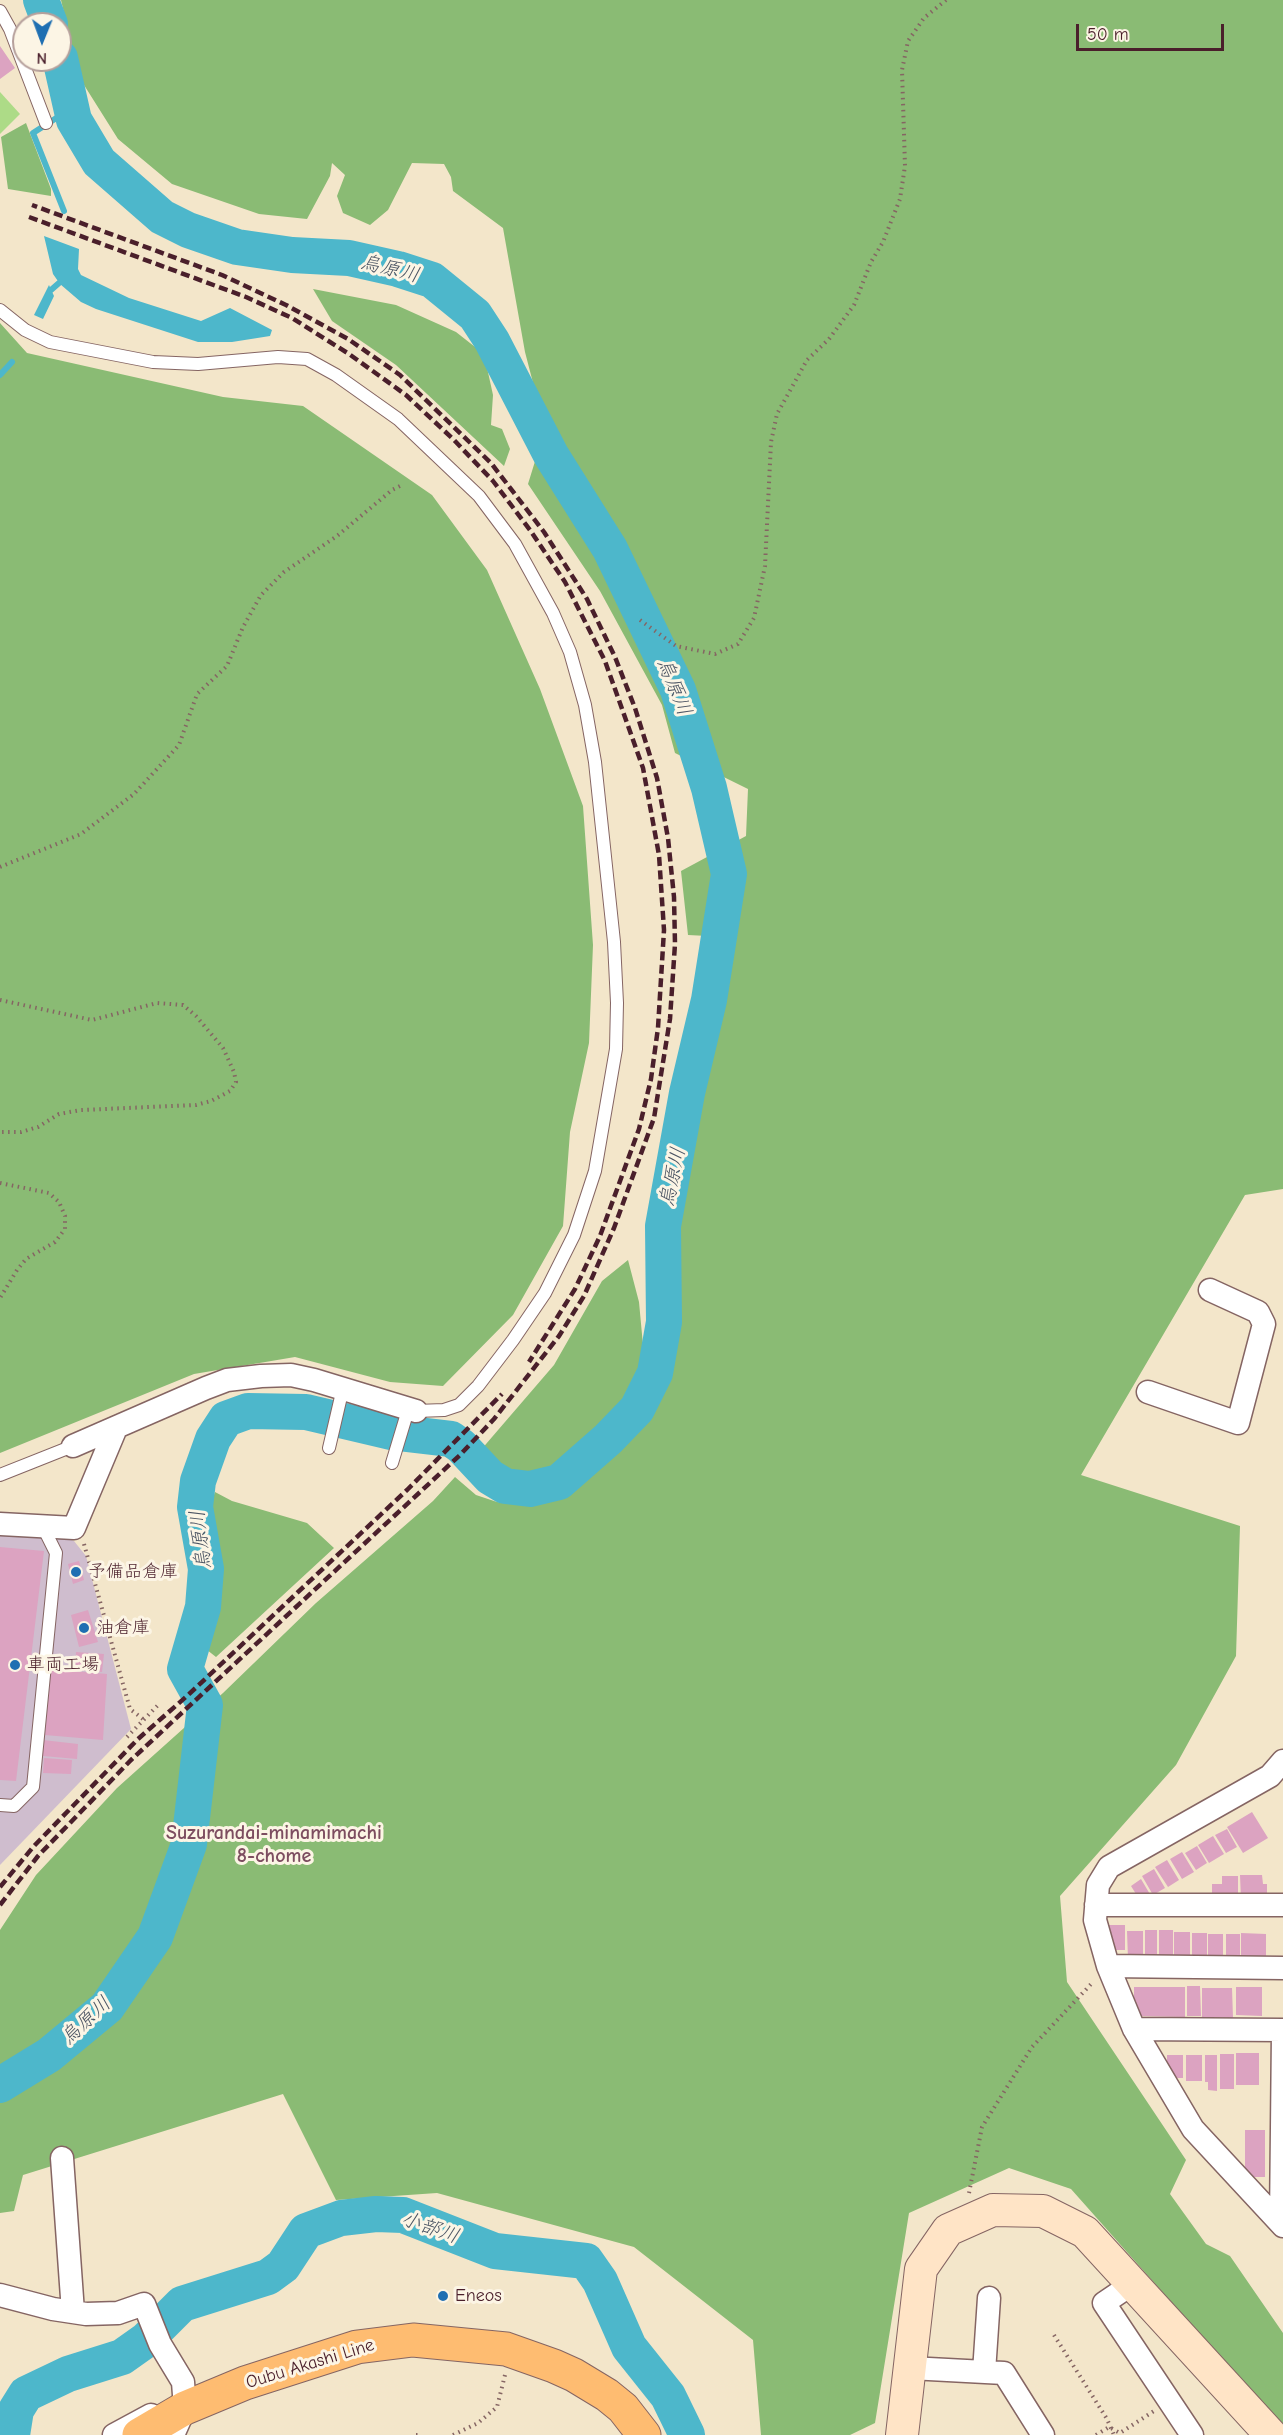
<!DOCTYPE html>
<meta charset="utf-8">
<style>
body{margin:0}
#map{position:relative;width:1283px;height:2435px;overflow:hidden;background:#f3e6ca;font-family:"Comic Neue",sans-serif}
canvas{display:block}
.north{position:absolute;left:12px;top:12px;width:60px;height:60px;box-sizing:border-box;background:#fcf5e5;border:2px solid #b59f9b;border-radius:50%;rotate:181deg;font-size:16px;font-weight:700;line-height:24px;text-align:center;color:#4a1f2b}
.north::after{content:'';display:block;margin:auto;width:21px;height:27px;background:#1f6fb2;clip-path:polygon(50% 0,100% 100%,50% 72%,0 100%)}
.scale{position:absolute;left:1076px;top:24px;width:148px;height:27px;box-sizing:border-box;border:3px solid #4a1f2b;border-top:0;padding-left:8px;font-size:18px;line-height:21px;white-space:nowrap;color:#4a1f2b;-webkit-text-stroke:4px #fcf5e5;paint-order:stroke}
</style>
<div id="map">
<canvas width="1283" height="2435"></canvas>
<div class="north">N</div>
<div class="scale">50 m</div>
</div>
<script>
const g = document.querySelector('canvas').getContext('2d');
g.lineJoin = 'round';
function paint(path, color) { g.fillStyle = color; g.fill(path, 'evenodd'); }
const poly = rows => new Path2D(rows.map(r => 'M' + r).join(''));
function strokePath(path, color, width, dash) { g.strokeStyle = color; g.lineWidth = width; g.lineCap = dash ? 'butt' : 'round'; g.setLineDash(dash || []); g.stroke(path); }
function label(font, color, halo, rows, align = 'center') {
  g.font = font + ' "Comic Neue","Klee One",sans-serif'; g.lineWidth = 6; g.setLineDash([]); g.textBaseline = 'middle'; g.strokeStyle = halo; g.fillStyle = color; for (const [text, x, y, turn = 0] of rows) {
    g.save(); g.translate(x, y); g.rotate((+turn || 0) * Math.PI / 180); g.textAlign = isNaN(turn) ? turn : align; if (halo) g.strokeText(text, 0, 0); g.fillText(text, 0, 0); g.restore();
  }
}
const industrial = poly([
 [0,1531,58,1534,74,1541,86,1556,131,1729,0,1865]
]);
const green = poly([
 [0,92,20,114,0,134]
]);
const forest = poly([
 [61,0,1283,0,1283,1189,1245,1195,1081,1475,1240,1526,1236,1656,1176,1765,1060,1896,1067,1982,1186,2160,1170,2194,1206,2244,1230,2256,1283,2333,1283,2428,1071,2189,1009,2168,909,2213,875,2423,850,2435,761,2435,753,2340,634,2247,437,2193,336,2200,283,2094,23,2175,14,2211,0,2213,0,1930,36,1875,117,1788,223,1693,316,1603,433,1501,455,1477,476,1495,497,1502,525,1504,549,1492,537,1481,499,1468,480,1451,554,1365,602,1281,628,1260,639,1302,644,1356,671,1362,658,1209,676,1100,727,937,688,935,681,871,746,836,748,789,675,753,662,705,600,591,528,484,545,429,525,352,503,228,453,191,451,177,444,164,412,163,388,210,370,225,343,213,337,196,345,175,332,163,330,176,307,219,259,214,172,184,118,139,79,77],
 [26,123,51,189,51,196,8,189,1,137],
 [313,289,396,305,456,332,484,354,493,395,491,425,502,429,510,449,504,466,396,365,332,321],
 [0,323,27,353,223,397,303,406,432,495,487,570,540,689,583,806,593,945,589,1043,570,1132,563,1226,513,1315,443,1386,390,1382,295,1357,194,1374,0,1453],
 [215,1492,232,1501,307,1523,334,1548,216,1657,202,1646,216,1625,219,1578,204,1523]
]);
const water = poly([
 [44,236,79,249,78,269,81,275,129,298,201,321,230,308,272,330,270,336,232,342,198,342,96,309,81,302,60,284,53,274],
 [49,285,54,296,43,319,34,315]
]);
const stream = poly([
 [64,211,33,133,72,108],
 [51,290,59,283],
 [0,375,12,362]
]);
const river = poly([
 [41,0,50,24],
 [0,2085,49,2055,107,2007,155,1937,189,1844,205,1705,185,1669,203,1607,206,1569,195,1507,198,1481,213,1439,226,1419,248,1411,306,1412,391,1432,451,1439,461,1446,490,1477,505,1486,530,1489,559,1482,608,1439,637,1409,655,1373,664,1322,663,1226,687,1093,709,1000,729,874,709,788,678,690,610,549,551,455,492,341,475,315,432,280,398,269,349,258,292,255,237,247,188,230,162,217,99,162,74,120,60,58],
 [12,2435,16,2410,26,2394,68,2374,122,2357,146,2340,182,2304,268,2277,283,2266,306,2231,341,2218,376,2214,403,2215,495,2251,586,2261,600,2281,629,2347,668,2396,687,2435]
]);
const building = poly([
 [0,46,15,68,0,79],
 [0,1547,44,1551,16,1781,0,1780],
 [79,1561,84,1580,73,1584,68,1564],
 [88,1610,98,1642,79,1647,71,1615],
 [76,1652,104,1654,102,1672,75,1670],
 [51,1669,107,1674,103,1740,45,1735],
 [43,1740,78,1744,77,1759,43,1756],
 [44,1758,72,1760,71,1774,43,1773],
 [1252,1812,1268,1838,1243,1853,1227,1827],
 [1227,1829,1237,1847,1226,1853,1215,1835],
 [1213,1836,1224,1854,1209,1863,1198,1845],
 [1197,1846,1207,1863,1196,1870,1185,1853],
 [1182,1852,1194,1872,1182,1879,1170,1859],
 [1167,1860,1179,1880,1168,1887,1155,1867],
 [1154,1869,1165,1888,1153,1895,1142,1876],
 [1240,1875,1262,1875,1263,1884,1267,1884,1267,1900,1241,1900],
 [1222,1876,1238,1876,1238,1898,1222,1898,1222,1894,1212,1894,1212,1884,1222,1884],
 [1141,1879,1151,1896,1141,1902,1131,1886],
 [1108,1925,1125,1925,1125,1950,1108,1950],
 [1145,1930,1157,1930,1157,1960,1145,1959],
 [1159,1930,1173,1930,1173,1960,1159,1960],
 [1127,1931,1143,1931,1143,1959,1128,1959],
 [1174,1932,1190,1932,1190,1960,1174,1960],
 [1192,1933,1207,1933,1207,1961,1192,1961],
 [1241,1933,1266,1934,1266,1957,1241,1957],
 [1208,1934,1223,1934,1223,1961,1208,1961],
 [1226,1934,1240,1934,1240,1957,1226,1957],
 [1187,1986,1200,1986,1201,2016,1187,2016],
 [1134,1987,1185,1987,1185,2017,1134,2016],
 [1236,1987,1262,1987,1262,2016,1236,2015],
 [1202,1988,1232,1988,1233,2018,1202,2017],
 [1236,2053,1259,2053,1259,2085,1236,2085],
 [1220,2054,1234,2054,1234,2089,1220,2089],
 [1167,2055,1183,2055,1183,2078,1167,2078],
 [1186,2055,1202,2055,1202,2081,1186,2081],
 [1205,2055,1217,2055,1217,2091,1208,2090,1208,2082,1205,2082],
 [1245,2130,1265,2130,1265,2177,1245,2177]
]);
const path = poly([
 [640,620,676,646,715,654,738,644,754,618,765,566,771,442,777,414,807,360,829,339,854,305,871,262,883,242,900,199,905,166,902,70,908,41,924,18,946,0],
 [0,867,81,834,134,794,179,745,197,694,227,666,243,627,261,595,284,572,337,536,392,490,402,485],
 [0,1000,92,1020,157,1003,183,1005,196,1016,223,1048,234,1072,236,1082,230,1091,211,1101,196,1105,81,1110,59,1114,38,1127,21,1132,0,1132],
 [0,1183,49,1193,59,1202,65,1216,65,1229,55,1242,26,1259,17,1270,0,1298],
 [84,1544,130,1709,143,1719],
 [127,1737,159,1704],
 [969,2193,982,2127,1032,2047,1093,1982],
 [1054,2335,1107,2419,1114,2435],
 [416,2435,420,2435],
 [453,2435,478,2423,497,2407,505,2375],
 [1096,2435,1109,2427,1120,2433,1154,2411]
]);
const lane = poly([
 [0,11,10,29,46,123],
 [0,310,25,330,50,342,153,362,198,364,278,357,307,359,336,375,398,419,479,496,515,544,553,613,570,652,585,705,595,762,614,942,617,1003,616,1049,595,1171,574,1235,545,1293,513,1340,478,1386,459,1405,444,1410,416,1411],
 [329,1448,343,1388],
 [392,1463,408,1410],
 [0,1475,73,1446],
 [0,1805,14,1806,33,1787,56,1553,46,1533,45,1527]
]);
const street = poly([
 [1148,1392,1238,1423,1264,1324,1258,1312,1210,1290],
 [73,1446,206,1388,227,1380,261,1376,291,1375,314,1380,416,1411],
 [0,1524,74,1528,116,1428],
 [1283,1761,1270,1776,1109,1867,1098,1885,1095,1920,1108,1966,1134,2029,1193,2129,1283,2226],
 [1096,1905,1283,1905],
 [1108,1966,1283,1968],
 [1134,2029,1283,2030],
 [62,2158,73,2312],
 [1281,2222,1283,2032],
 [1132,2284,1104,2303,1192,2435],
 [0,2295,53,2309,86,2314,118,2313,144,2304,160,2344,183,2382,185,2408,173,2435],
 [910,2368,1004,2373,1043,2435],
 [984,2372,989,2298],
 [114,2435,151,2415]
]);
const secondary = poly([
 [902,2435,921,2269,948,2230,993,2210,1043,2211,1085,2232,1271,2435]
]);
const primary = poly([
 [139,2435,185,2408,245,2383,357,2347,413,2340,506,2349,554,2366,574,2375,607,2395,623,2408,644,2435]
]);
const rail = poly([
 [29,217,246,297,292,318,349,354,406,395,453,439,493,481,530,530,565,582,605,661,643,768,659,855,664,930,658,1028,651,1079,639,1129,600,1236,575,1289,529,1362],
 [0,1887,34,1846,138,1739,187,1696,407,1490,502,1394],
 [0,1905,38,1856,131,1760,460,1455,494,1419,559,1336,584,1296,614,1228,654,1118,670,1019,675,944,674,897,668,838,657,778,635,708,615,657,587,599,544,532,491,463,400,375,348,339,286,305,222,275,32,205]
]);
const markers = [
 [76,1572,6,"#1f6fb2"],
 [84,1628,6,"#1f6fb2"],
 [15,1665,6,"#1f6fb2"],
 [443,2296,6,"#1f6fb2"]
];
const poiNames = [
 ["予備品倉庫",88,1572],
 ["油倉庫",96,1628],
 ["車両工場",27,1665],
 ["Eneos",455,2296]
];
const streetNames = [
 ["Oubu Akashi Line",310,2364,-17]
];
const waterNames = [
 ["烏原川",390,269,14],
 ["烏原川",674,687,68],
 ["烏原川",673,1177,-78],
 ["烏原川",201,1540,-97],
 ["烏原川",86,2021,-43],
 ["小部川",430,2228,19]
];
const neighbourhoodNames = [
 ["Suzurandai-minamimachi",274,1833],
 ["8-chome",274,1856]
];
paint(industrial, '#cfbdce');
paint(green, '#addb87');
paint(forest, '#8abb74');
paint(water, '#4db7cb');
strokePath(stream, '#4db7cb', 6);
strokePath(river, '#4db7cb', 36);
paint(building, '#dca3c1');
strokePath(lane, '#856563', 14);
strokePath(street, '#856563', 25);
strokePath(secondary, '#856563', 34);
strokePath(primary, '#856563', 35);
strokePath(path, '#856563', 4, [1.5, 4.5]);
strokePath(lane, '#fff', 12);
strokePath(street, '#fff', 22);
strokePath(secondary, '#ffe4c6', 32);
strokePath(primary, '#febc71', 33);
strokePath(rail, '#4a1f2b', 4.5, [9, 4.5]);
for (const [x, y, r, color] of markers) { const dot = new Path2D(); dot.arc(x, y, r, 0, 2 * Math.PI); g.fillStyle = color; g.fill(dot); strokePath(dot, '#fcf5e5', 2); }
label('18px', '#4a1f2b', '#fcf5e5', poiNames, 'left');
label('18px', '#4a1f2b', '#fcf5e5', streetNames);
label('italic 20px', '#4b5463', '#fcf5e5', waterNames);
label('bold 20px', '#7d4d60', '#fcf5e5', neighbourhoodNames);
</script>
